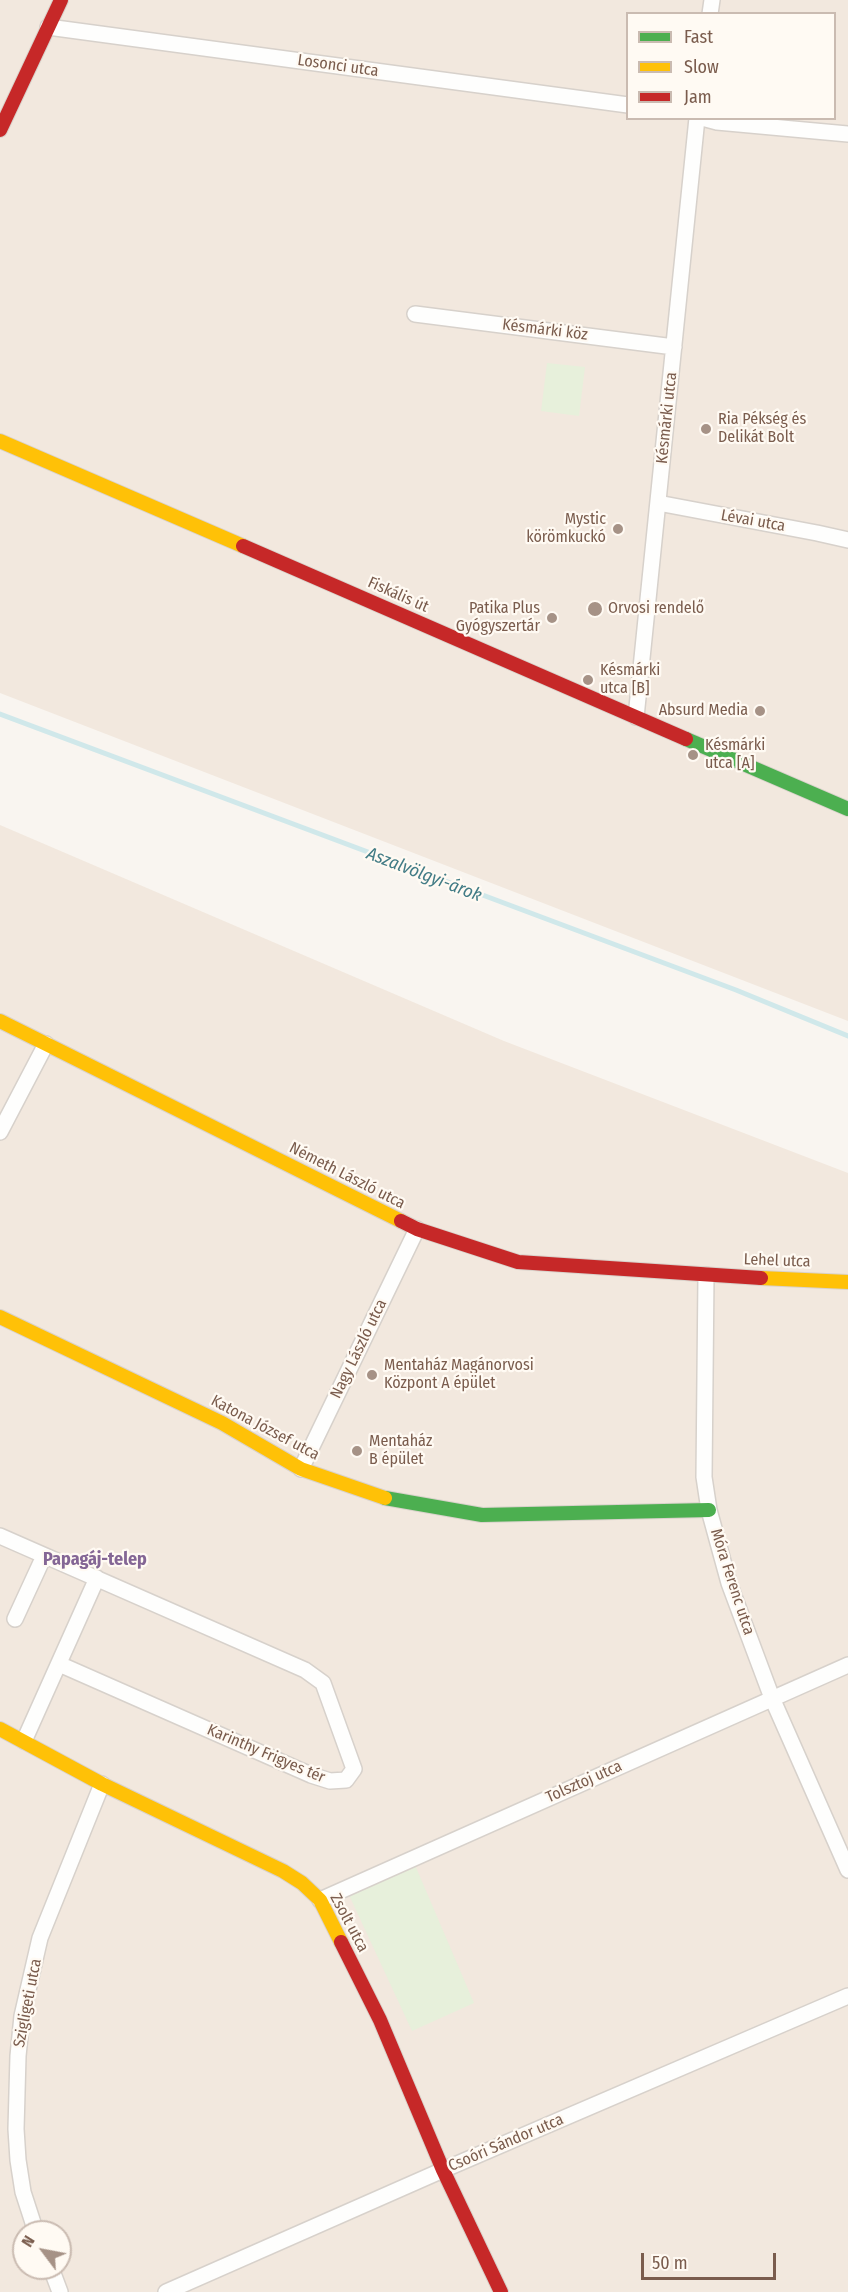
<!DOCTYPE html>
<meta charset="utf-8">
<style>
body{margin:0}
#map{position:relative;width:848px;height:2292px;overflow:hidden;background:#f9f5f0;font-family:"Fira Sans Condensed",sans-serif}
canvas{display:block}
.legend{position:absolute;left:626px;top:12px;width:210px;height:108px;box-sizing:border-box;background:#fffaf3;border:2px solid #cabbb1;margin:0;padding:8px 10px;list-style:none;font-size:18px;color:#7a5c4d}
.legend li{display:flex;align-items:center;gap:12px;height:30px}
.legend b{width:30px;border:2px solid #cabbb1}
.north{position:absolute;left:12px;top:2220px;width:60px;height:60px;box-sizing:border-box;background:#fffaf3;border:2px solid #cabbb1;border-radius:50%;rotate:302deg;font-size:16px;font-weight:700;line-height:24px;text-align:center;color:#7a5c4d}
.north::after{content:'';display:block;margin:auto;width:21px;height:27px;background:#a69286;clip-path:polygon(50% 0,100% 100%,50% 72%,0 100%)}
.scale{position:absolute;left:641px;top:2253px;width:135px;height:27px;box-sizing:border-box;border:3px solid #7a5c4d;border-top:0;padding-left:8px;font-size:18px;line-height:21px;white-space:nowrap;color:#7a5c4d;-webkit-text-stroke:4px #fffaf3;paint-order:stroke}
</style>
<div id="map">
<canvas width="848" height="2292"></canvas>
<ul class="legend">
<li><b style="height:8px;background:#4caf50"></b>Fast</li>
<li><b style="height:8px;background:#ffc107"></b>Slow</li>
<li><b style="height:8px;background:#c62828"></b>Jam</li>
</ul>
<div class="north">N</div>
<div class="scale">50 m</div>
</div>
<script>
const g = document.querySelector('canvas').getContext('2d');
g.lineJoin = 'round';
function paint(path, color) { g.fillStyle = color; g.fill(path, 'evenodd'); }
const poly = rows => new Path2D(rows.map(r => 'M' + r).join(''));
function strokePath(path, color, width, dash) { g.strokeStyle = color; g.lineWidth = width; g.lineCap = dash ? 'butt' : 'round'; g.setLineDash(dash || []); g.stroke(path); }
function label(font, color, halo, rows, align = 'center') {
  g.font = font + ' "Fira Sans Condensed",sans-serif'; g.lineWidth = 4.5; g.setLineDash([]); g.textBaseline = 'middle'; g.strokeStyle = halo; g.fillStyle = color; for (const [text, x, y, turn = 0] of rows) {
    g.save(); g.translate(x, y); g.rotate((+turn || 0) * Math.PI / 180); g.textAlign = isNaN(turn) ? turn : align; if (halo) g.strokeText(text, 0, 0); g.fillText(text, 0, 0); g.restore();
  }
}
const residential = poly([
 [0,0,848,0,848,1021,0,693],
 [628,14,834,14,834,118,628,118],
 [0,825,504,1041,848,1173,848,2292,0,2292],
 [24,2232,60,2232,60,2268,24,2268]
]);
const green = poly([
 [547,363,585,367,579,416,541,411],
 [415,1865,474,2003,412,2031,349,1895]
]);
const stream = poly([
 [0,714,736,990,848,1036]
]);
const street = poly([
 [710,14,712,0],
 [48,27,628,105],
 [702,118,717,122,848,134],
 [415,314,674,347],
 [658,503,817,533,848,540],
 [636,717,697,118],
 [0,1132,46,1044],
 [706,1275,704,1477,709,1510,729,1583,772,1698,848,1870],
 [301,1469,417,1229],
 [0,1536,305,1670,323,1683,354,1769,346,1780,330,1781,311,1775,59,1664],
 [15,1619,44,1556],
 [24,1741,97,1578],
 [320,1900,848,1665],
 [36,2232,23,2192,18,2160,16,2129,18,2056,22,2016,40,1938,102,1784],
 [51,2268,60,2292],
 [166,2292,443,2170,848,1996]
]);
const fast = poly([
 [686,739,848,809],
 [385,1498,482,1515,709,1510]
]);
const slow = poly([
 [0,441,243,546],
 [0,1021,401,1221],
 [761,1278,848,1282],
 [0,1317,222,1423,301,1469,385,1498],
 [0,1729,102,1784,283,1871,302,1883,320,1900,341,1942]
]);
const jam = poly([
 [0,130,61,0],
 [243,546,686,739],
 [401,1221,417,1229,518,1262,761,1278],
 [341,1942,380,2020,443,2170,501,2292]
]);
const markers = [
 [706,429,6,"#a69286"],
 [618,529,6,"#a69286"],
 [595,609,8,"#a69286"],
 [552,618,6,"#a69286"],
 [588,680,6,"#a69286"],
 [760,711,6,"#a69286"],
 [693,755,6,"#a69286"],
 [372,1375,6,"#a69286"],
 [357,1451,6,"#a69286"]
];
const streetNames = [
 ["Losonci utca",338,66,8],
 ["Késmárki köz",545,330,7],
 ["Késmárki utca",667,418,-84],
 ["Lévai utca",753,521,10],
 ["Fiskális út",398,595,24],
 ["Németh László utca",347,1176,27],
 ["Lehel utca",777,1261,2],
 ["Nagy László utca",359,1349,-64],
 ["Katona József utca",265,1428,28],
 ["Móra Ferenc utca",732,1582,72],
 ["Karinthy Frigyes tér",266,1754,23],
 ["Tolsztoj utca",584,1782,-24],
 ["Zsolt utca",349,1923,62],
 ["Szigligeti utca",28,2003,-79],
 ["Csoóri Sándor utca",506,2143,-23]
];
const poiNames = [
 ["Ria Pékség és",718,420],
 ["Delikát Bolt",718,438],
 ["Mystic",606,520,"right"],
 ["körömkuckó",606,538,"right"],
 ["Patika Plus",540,609,"right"],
 ["Gyógyszertár",540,627,"right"],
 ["Orvosi rendelő",608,609],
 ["Késmárki",600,671],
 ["utca [B]",600,689],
 ["Absurd Media",748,711,"right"],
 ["Késmárki",705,746],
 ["utca [A]",705,764],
 ["Mentaház Magánorvosi",384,1366],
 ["Központ A épület",384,1384],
 ["Mentaház",369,1442],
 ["B épület",369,1460]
];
const waterNames = [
 ["Aszalvölgyi-árok",424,875,21]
];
const neighbourhoodNames = [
 ["Papagáj-telep",95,1560]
];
paint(residential, '#f2e8de');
paint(green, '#e7f0db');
strokePath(stream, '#d0e8ea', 5);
strokePath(street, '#d7d1cb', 18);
strokePath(fast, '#d9d2cb', 16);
strokePath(slow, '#d9d2cb', 16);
strokePath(jam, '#d9d2cb', 16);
strokePath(street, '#fefefd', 15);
strokePath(fast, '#4caf50', 14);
strokePath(slow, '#ffc107', 14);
strokePath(jam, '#c62828', 14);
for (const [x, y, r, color] of markers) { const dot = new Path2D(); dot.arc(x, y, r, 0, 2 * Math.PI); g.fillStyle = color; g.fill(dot); strokePath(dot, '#fffaf3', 2); }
label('16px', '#7a5c4d', '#fffaf3', streetNames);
label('16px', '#7a5c4d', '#fffaf3', poiNames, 'left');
label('italic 18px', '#437c86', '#fffaf3', waterNames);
label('bold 18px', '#846695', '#fffaf3', neighbourhoodNames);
</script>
